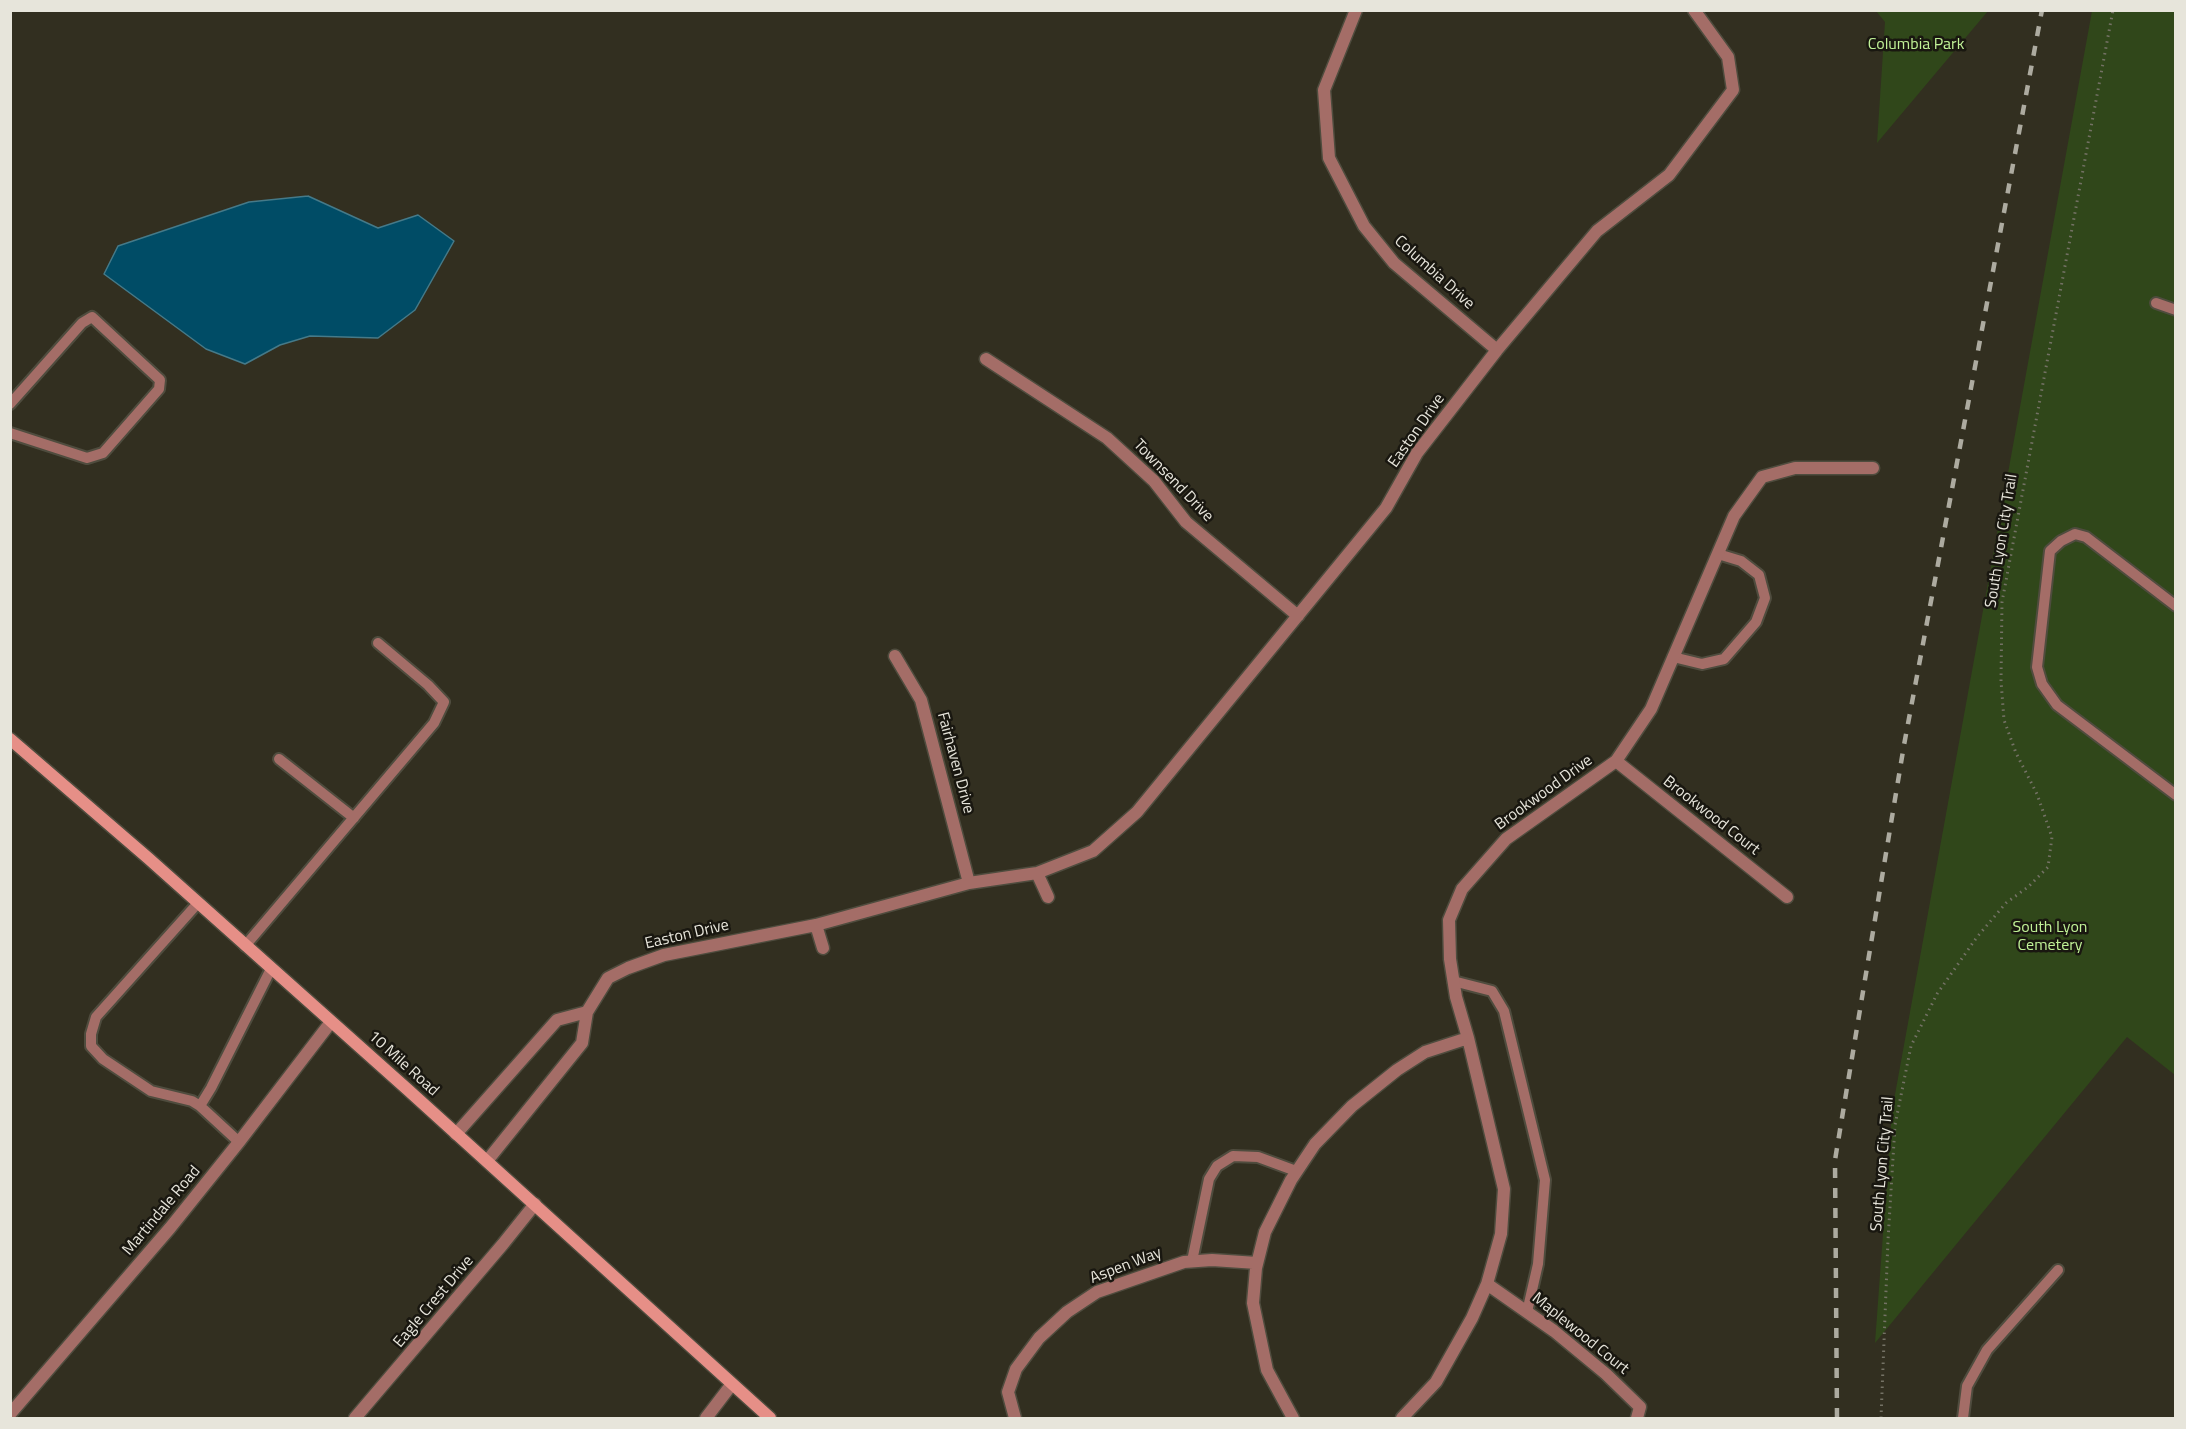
<!DOCTYPE html>
<style>
body{margin:0}
#map{position:relative;width:2186px;height:1429px;overflow:hidden;background:#322f20;font-family:"Titillium Web",sans-serif}
canvas{display:block}
.frame{position:absolute;inset:0;border:12px solid #e7e5db;pointer-events:none}
</style>
<div id="map">
<canvas width="2186" height="1429"></canvas>
<div class="frame"></div>
</div>
<script>
const g = document.querySelector('canvas').getContext('2d');
g.lineJoin = 'round';
function paint(path, color) { g.fillStyle = color; g.fill(path, 'evenodd'); }
const poly = rows => new Path2D(rows.map(r => 'M' + r).join(''));
function strokePath(path, color, width, dash) { g.strokeStyle = color; g.lineWidth = width; g.lineCap = dash ? 'butt' : 'round'; g.setLineDash(dash || []); g.stroke(path); }
function label(font, color, halo, rows, align = 'center') {
  g.font = font + ' "Titillium Web",sans-serif'; g.lineWidth = 5; g.setLineDash([]); g.textBaseline = 'middle'; g.strokeStyle = halo; g.fillStyle = color; for (const [text, x, y, turn = 0] of rows) {
    g.save(); g.translate(x, y); g.rotate((+turn || 0) * Math.PI / 180); g.textAlign = isNaN(turn) ? turn : align; if (halo) g.strokeText(text, 0, 0); g.fillText(text, 0, 0); g.restore();
  }
}
const green = poly([
 [1876,11,1988,11,1877,143,1885,22],
 [2092,11,2175,11,2175,1075,2127,1037,1875,1343,1892,1111]
]);
const water = poly([
 [308,196,378,228,418,215,454,241,415,310,378,338,310,336,280,345,245,364,206,349,104,274,118,246,249,202,308,196]
]);
const path = poly([
 [1881,1418,1888,1240,1895,1125,1911,1046,1937,994,1977,937,2006,903,2028,887,2048,867,2052,837,2037,794,2016,753,2004,720,2001,681,2002,602,2113,10]
]);
const service = poly([
 [2156,303,2176,310],
 [10,404,82,323,92,317,160,380,159,389,103,453,87,458,10,433],
 [2176,606,2086,537,2075,534,2061,541,2050,551,2037,667,2042,684,2057,705,2176,795],
 [1673,657,1702,664,1724,659,1756,622,1765,598,1759,575,1741,561,1718,554],
 [279,759,354,818],
 [198,903,96,1017,91,1034,91,1046,103,1059,151,1091,192,1101,200,1106,239,1142],
 [245,946,434,723,444,702,428,685,378,643],
 [1453,981,1492,991,1504,1011,1545,1180,1538,1264,1527,1312],
 [200,1106,211,1088,271,969],
 [1192,1261,1209,1179,1217,1166,1233,1156,1258,1157,1296,1171],
 [1963,1418,1967,1386,1987,1350,2058,1270]
]);
const minor = poly([
 [1356,10,1324,90,1329,158,1364,226,1394,263,1497,350],
 [986,359,1107,438,1154,481,1186,522,1298,616],
 [895,656,921,700,969,883],
 [1616,761,1787,897],
 [1037,873,1048,897],
 [816,925,823,948],
 [456,1134,557,1020,587,1012],
 [487,1161,582,1043,587,1012,608,978,628,968,664,955,816,925,969,883,1037,873,1093,851,1137,812,1386,508,1417,453,1497,350,1597,231,1669,175,1733,90,1728,57,1694,10],
 [1487,1284,1554,1331,1606,1374,1640,1407,1637,1418],
 [355,1418,503,1244,535,1204],
 [706,1418,732,1384],
 [1015,1418,1008,1392,1016,1369,1039,1338,1067,1312,1097,1292,1184,1262,1212,1260,1257,1263],
 [1293,1418,1267,1370,1253,1303,1256,1268,1265,1232,1291,1180,1315,1144,1352,1106,1397,1070,1425,1052,1468,1038],
 [1402,1418,1436,1382,1472,1318,1487,1284,1501,1234,1504,1189,1468,1038,1456,997,1450,959,1449,920,1462,889,1506,839,1616,761,1651,709,1734,516,1762,477,1795,468,1873,468]
]);
const tertiary = poly([
 [10,1414,170,1228,239,1142,331,1022]
]);
const secondary = poly([
 [10,739,148,858,407,1089,770,1418]
]);
const rail = poly([
 [1837,1418,1835,1160,1904,745,2042,10]
]);
const parkNames = [
 ["Columbia Park",1916,45],
 ["South Lyon",2050,928],
 ["Cemetery",2050,946]
];
const streetNames = [
 ["Columbia Drive",1434,273,42],
 ["Easton Drive",1417,431,-55],
 ["Townsend Drive",1173,481,46],
 ["South Lyon City Trail",2002,541,-81],
 ["Fairhaven Drive",955,763,75],
 ["Brookwood Drive",1544,793,-36],
 ["Brookwood Court",1711,816,38],
 ["Easton Drive",687,935,-13],
 ["10 Mile Road",403,1064,42],
 ["South Lyon City Trail",1883,1164,-85],
 ["Martindale Road",162,1211,-50],
 ["Aspen Way",1126,1266,-21],
 ["Eagle Crest Drive",434,1302,-50],
 ["Maplewood Court",1580,1334,39]
];
paint(green, '#30471a');
paint(water, '#004c66');
strokePath(water, '#457a89', 1.5);
strokePath(service, '#4f4c3e', 14);
strokePath(minor, '#4f4c3e', 15);
strokePath(tertiary, '#4f4c3e', 15);
strokePath(secondary, '#4f4c3e', 15);
strokePath(path, '#747265', 3, [1.5, 4.5]);
strokePath(service, '#a46d67', 10);
strokePath(minor, '#a46d67', 12);
strokePath(tertiary, '#a46d67', 12);
strokePath(secondary, '#e68f87', 12);
strokePath(rail, '#adaba0', 4.5, [10, 10]);
label('16px', '#c1f297', '#191710', parkNames);
label('16px', '#e7e5db', '#191710', streetNames);
</script>
